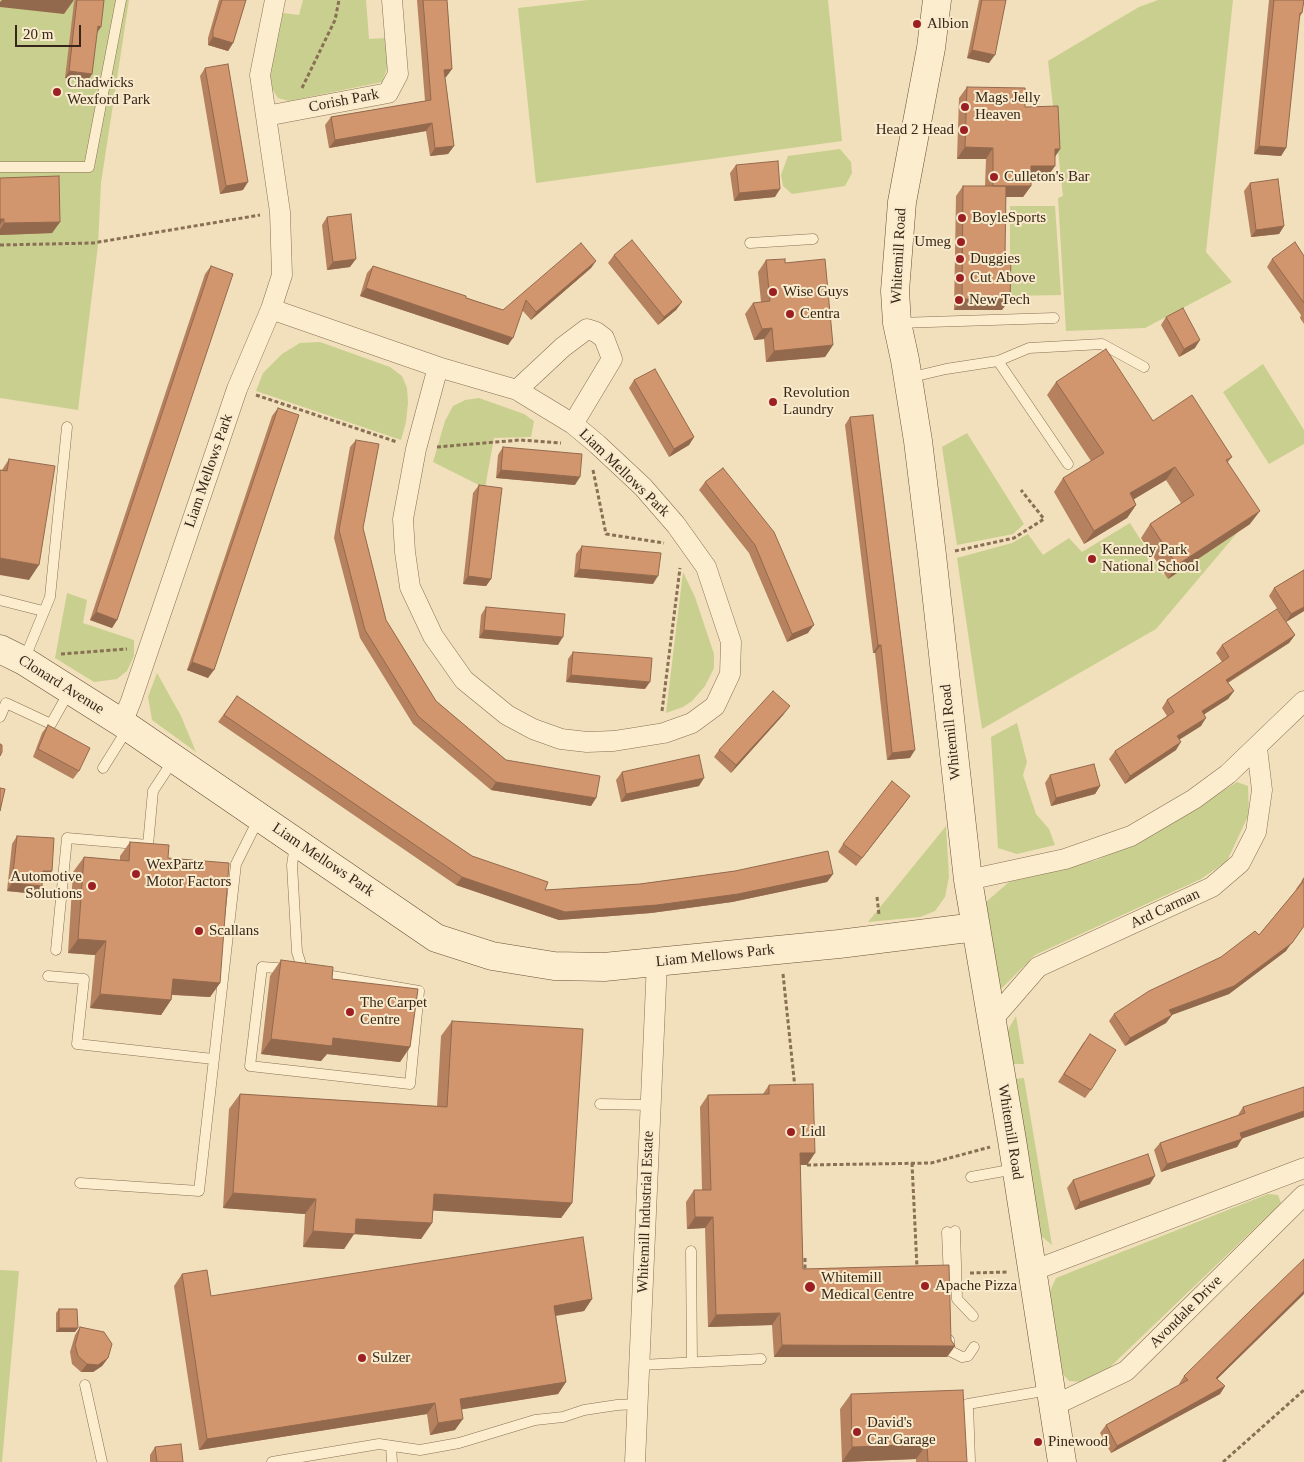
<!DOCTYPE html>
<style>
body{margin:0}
#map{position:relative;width:1304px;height:1462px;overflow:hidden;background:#f1e0bb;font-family:Georgia,serif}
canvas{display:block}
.scale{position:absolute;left:15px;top:25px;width:66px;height:22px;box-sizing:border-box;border:2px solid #37271a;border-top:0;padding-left:6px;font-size:15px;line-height:18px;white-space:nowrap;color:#37271a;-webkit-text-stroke:4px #f8eacb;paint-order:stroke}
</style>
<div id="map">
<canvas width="1304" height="1462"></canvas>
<div class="scale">20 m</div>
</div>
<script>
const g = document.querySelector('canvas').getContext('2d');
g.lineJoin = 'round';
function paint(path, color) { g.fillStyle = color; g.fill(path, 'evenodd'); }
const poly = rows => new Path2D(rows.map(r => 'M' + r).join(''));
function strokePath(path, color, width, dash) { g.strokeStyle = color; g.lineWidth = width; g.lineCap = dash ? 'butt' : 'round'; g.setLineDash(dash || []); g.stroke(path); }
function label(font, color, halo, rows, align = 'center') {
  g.font = font + ' Georgia,serif'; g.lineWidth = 4; g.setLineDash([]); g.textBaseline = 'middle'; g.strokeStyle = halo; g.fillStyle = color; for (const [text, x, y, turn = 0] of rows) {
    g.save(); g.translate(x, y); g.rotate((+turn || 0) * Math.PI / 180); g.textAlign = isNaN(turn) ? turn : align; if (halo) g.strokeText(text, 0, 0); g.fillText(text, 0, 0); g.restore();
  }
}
const green = poly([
 [0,0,129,0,101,183,98,245,78,410,0,398],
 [303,0,366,0,369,39,387,38,390,60,382,82,289,101,278,98,269,84,274,50,283,13,299,15],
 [588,0,828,0,842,141,536,183,518,8],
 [1158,0,1233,0,1206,252,1232,282,1145,328,1066,331,1058,198,1063,196,1048,61,1139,7],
 [840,149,851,162,852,173,845,186,792,194,783,186,781,175,788,156],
 [1010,206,1055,206,1061,295,1010,296],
 [320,342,390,367,402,376,407,388,408,403,406,422,401,440,256,391,263,373,282,354,300,343],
 [1263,364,1304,430,1304,444,1269,464,1223,392],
 [479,398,524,414,534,421,531,437,494,438,485,488,433,462,445,421,453,406,465,400],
 [967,433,1024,524,1013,534,957,545,942,447],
 [1254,513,1156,629,982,729,957,558,1012,543,1028,534,1043,555,1069,538,1082,552,1130,523,1163,575],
 [683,572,695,597,714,654,714,668,705,686,692,701,683,707,666,713],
 [67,593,87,600,83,623,134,640,134,656,127,671,117,679,94,682,55,658],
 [157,673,181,716,196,752,152,720,148,697],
 [1017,723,1027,762,1023,775,1036,814,1049,829,1055,845,1017,854,998,848,991,737],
 [1237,782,1248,786,1249,814,1227,861,1201,879,1035,955,1001,989,986,902,1009,882,1097,860,1164,828],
 [946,826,949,877,945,897,935,911,920,917,868,922],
 [1016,1016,1024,1064,1011,1064,1005,1035],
 [1024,1078,1052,1245,1041,1236,1014,1079],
 [1268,1194,1278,1195,1281,1203,1108,1369,1085,1382,1069,1381,1063,1374,1050,1291,1056,1278],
 [0,1270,19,1271,2,1462,0,1462]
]);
const path = poly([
 [302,88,335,20,339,0],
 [0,245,93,243,260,215],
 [256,395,397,442],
 [437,447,520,440,561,443],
 [593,470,606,534,664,543],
 [955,551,1014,538,1044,519,1021,490],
 [61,654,127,649],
 [662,711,680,568],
 [877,897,879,915],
 [783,974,795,1088],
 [912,1163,917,1268],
 [807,1165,931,1163,990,1147],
 [805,1258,805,1272],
 [970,1273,1009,1272],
 [1223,1462,1304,1390]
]);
const lane = poly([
 [0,167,89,167,121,0],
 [750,243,813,239],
 [898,323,1054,318],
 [998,361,1029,348,1102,344,1144,367],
 [908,378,946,369,998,361,1068,464],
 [0,600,43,611],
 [24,660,50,597,67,427],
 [0,717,6,703,51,724,69,692],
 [103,768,128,728],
 [56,950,67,838,148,845,153,791,174,759],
 [289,969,262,967,250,1066,410,1084,419,991,303,971,297,952,292,865,295,845],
 [48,976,84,979,77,1044,213,1059],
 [600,1104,651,1105],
 [971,1177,1015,1169],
 [80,1183,199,1191,236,864,259,818],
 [955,1231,957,1299,973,1316],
 [947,1232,949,1278],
 [691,1251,692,1362],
 [949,1340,950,1351,962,1357,968,1356,974,1347],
 [640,1365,761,1359],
 [85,1385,102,1462],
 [391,1446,392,1462],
 [272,1462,379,1444,420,1450,459,1443,535,1420,563,1417,584,1410,617,1405,638,1404],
 [970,1462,968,1404,1049,1390]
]);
const street = poly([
 [266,116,388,93,398,74,392,0],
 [271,309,438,367,517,390,573,424,597,444,643,487,676,525,706,567,731,642,730,674,715,706,692,723,664,733,614,741,587,742,561,739,533,729,507,715,464,680,433,636,410,587,405,552,403,519,416,449,438,367],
 [517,390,563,347,587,329,596,332,604,338,612,359,573,424],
 [122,723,131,701,237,389,271,309,282,275,280,212,260,75,275,0],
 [968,880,1065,859,1131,836,1194,799,1228,774,1304,701],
 [992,1020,1038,967,1212,887,1240,863,1256,832,1262,790,1257,748],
 [1032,1271,1304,1168],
 [1053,1406,1126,1371,1304,1195],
 [635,1462,657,962]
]);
const secondary = poly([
 [937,0,931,48,902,202,895,291,897,323,905,360,918,441,932,555,968,880,1012,1140,1062,1462],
 [0,649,24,661,122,723,436,938,492,956,554,966,604,967,839,944,976,927]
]);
const wall = poly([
 [75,0,104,0,97,33,92,74,88,80,65,78,74,2],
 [219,0,246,0,233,43,228,51,208,45,208,38],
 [417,0,447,0,452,69,446,77,445,77,454,146,448,154,430,156,426,131,329,148,325,125,331,117,425,101],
 [979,0,1006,0,989,63,967,58],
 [1269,0,1304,0,1302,13,1299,18,1286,148,1281,156,1254,154],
 [205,68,243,190,220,194,200,76],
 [967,87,1025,107,1060,149,1055,157,1055,166,1047,177,1031,177,1031,186,1023,197,1006,197,1002,310,954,310,956,196,963,186,985,186,986,159,957,159,959,98],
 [736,165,775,197,734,201,730,173],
 [0,178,60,222,52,233,0,235],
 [1250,183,1284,226,1279,234,1251,237,1244,191],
 [327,217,350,267,327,270,322,225],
 [614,255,682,302,676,310,658,325,608,263],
 [1304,256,1304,324,1300,318,1301,315,1267,267,1272,259],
 [766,260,785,263,833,345,825,357,766,362,764,339,754,340,745,314,753,303,761,302,758,272],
 [596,261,591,268,531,320,522,310,508,345,360,296,367,273,373,266,503,310],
 [211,266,117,620,112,628,90,620,205,274],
 [1166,317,1195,348,1179,357,1161,325],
 [634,380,694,437,689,445,669,457,629,388],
 [1056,382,1153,421,1232,457,1228,462,1250,524,1168,579,1141,538,1150,524,1181,503,1166,480,1134,499,1136,505,1127,518,1084,544,1054,492,1063,478,1091,461,1047,395],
 [278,408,208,678,187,670,272,416],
 [850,417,910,758,887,760,875,653,873,653,845,425],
 [356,440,363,528,386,620,436,701,506,760,596,798,591,806,491,790,413,724,360,638,334,538,350,447],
 [503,447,575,485,496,478,498,455],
 [9,459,29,580,2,470],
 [723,468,808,633,787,642,749,553,699,490,705,482],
 [479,485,491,579,486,586,463,584,473,493],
 [582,546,653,584,574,577,576,554],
 [1304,570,1304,611,1286,622,1269,596,1274,588],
 [486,607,558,645,479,638,481,615],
 [1295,635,1289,643,1228,683,1234,691,1228,699,1204,714,1201,726,1179,740,1176,750,1125,784,1109,759,1115,751,1167,716,1162,708,1167,700,1222,662,1216,653,1222,645],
 [573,652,645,689,566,682,568,659],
 [237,696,472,856,545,890,640,884,735,871,833,874,827,882,732,902,651,913,559,920,456,885,218,722],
 [784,714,731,773,714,757,719,750],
 [48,725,79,771,73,779,33,757,42,733],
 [622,772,699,786,621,802,616,780],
 [1050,775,1100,786,1095,794,1051,806,1045,783],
 [905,803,856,866,838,852,843,844],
 [17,836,46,879,43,879,37,894,7,891,12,844],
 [130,842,168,858,220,983,210,997,172,995,171,1000,161,1015,90,1008,95,955,68,953,73,872,84,857,120,860,120,856],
 [1304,878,1286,951,1229,994,1172,1015,1166,1023,1125,1046,1109,1021,1114,1014,1221,957,1259,935,1297,889,1296,889],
 [281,960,332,979,410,1047,400,1062,327,1054,321,1061,261,1054,270,976],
 [452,1021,572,1203,561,1218,433,1210,432,1223,421,1239,354,1234,344,1249,303,1247,305,1214,223,1208,229,1109,240,1094,437,1106,441,1036],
 [1084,1042,1091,1090,1085,1098,1058,1082],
 [769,1085,807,1165,800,1165,803,1269,951,1340,955,1346,947,1357,774,1357,772,1325,708,1327,705,1228,687,1229,686,1202,694,1190,702,1190,700,1107,708,1095,763,1094],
 [1243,1107,1304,1117,1242,1138,1237,1147,1161,1172,1154,1150,1160,1143,1238,1115],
 [1073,1180,1150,1184,1075,1210,1067,1188],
 [182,1274,211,1296,592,1299,584,1311,556,1316,566,1382,558,1394,461,1409,455,1430,430,1435,427,1414,199,1450,174,1286],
 [1304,1294,1217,1379,1225,1386,1220,1394,1111,1453,1100,1433,1106,1425,1180,1385,1179,1384,1184,1376],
 [59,1309,75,1332,56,1332,56,1313],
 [80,1327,108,1358,102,1366,93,1372,81,1372,72,1364,70,1352,75,1335],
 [851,1394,967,1462,916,1462,916,1459,842,1462,840,1409],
 [155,1447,183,1462,150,1462,150,1455]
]);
const shadedWall = poly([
 [2,0,74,0,64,14,0,7,0,2],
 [98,26,101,27,97,33],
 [213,37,233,43,228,51,208,45],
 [972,50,995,55,989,63,967,58],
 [452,69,446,77,438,78,444,70],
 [69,71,92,74,88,80,65,78],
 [432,123,426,131,329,148,335,140],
 [454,146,448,154,430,156,435,148],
 [1259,146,1286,148,1281,156,1254,154],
 [965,147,993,148,986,159,957,159],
 [1055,149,1060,149,1052,161],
 [1031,166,1055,166,1047,177,1024,177],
 [248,182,243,190,220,194,226,186],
 [993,186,1031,186,1023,197,985,197],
 [780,189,775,197,734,201,739,193],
 [0,219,4,219,0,225],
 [60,222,52,233,0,235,0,229,4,223],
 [1284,226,1279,234,1251,237,1256,230],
 [356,259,350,267,327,270,333,262],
 [596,261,591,268,531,320,536,312],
 [366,288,513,338,508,345,360,296],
 [962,299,1010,299,1002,310,954,310],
 [682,302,676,310,658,325,664,317],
 [772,328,764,339,754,340,762,329],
 [1200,340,1195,348,1179,357,1184,349],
 [833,345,825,357,766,362,774,351],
 [694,437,689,445,669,457,674,449],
 [1175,467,1166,480,1121,507,1130,493],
 [501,470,580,477,575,485,496,478],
 [1136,505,1127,518,1084,544,1094,531],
 [1260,511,1250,524,1168,579,1177,565],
 [0,558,39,565,29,580,0,575],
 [579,569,658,576,653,584,574,577],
 [468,576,491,579,486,586,463,584],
 [1304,607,1304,611,1286,622,1291,614],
 [96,612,117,620,112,628,90,620],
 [814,625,808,633,787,642,792,634],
 [484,630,563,637,558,645,479,638],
 [1295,635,1289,643,1220,687,1226,680],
 [878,645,881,645,875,653,873,653],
 [192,662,214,670,208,678,187,670],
 [571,675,650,682,645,689,566,682],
 [1234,691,1228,699,1197,719,1202,711],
 [790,706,784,714,731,773,736,765],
 [1206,718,1201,726,1172,744,1177,736],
 [1181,742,1176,750,1125,784,1130,776],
 [915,750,910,758,887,760,892,753],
 [704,778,699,786,621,802,626,794],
 [496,782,596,798,591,806,491,790],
 [1100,786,1095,794,1051,806,1056,798],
 [910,796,905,803,856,866,862,858],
 [43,871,52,871,46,879,38,879],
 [833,874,827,882,732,902,651,913,559,920,456,885,462,877,565,912],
 [12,883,42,886,37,894,7,891],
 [1304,926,1286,951,1229,994,1163,1018,1169,1010],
 [78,939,106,941,95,955,68,953],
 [173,979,220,983,210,997,163,994],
 [100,994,171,1000,161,1015,90,1008],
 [1172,1015,1166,1023,1125,1046,1130,1038],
 [333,1038,410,1047,400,1062,327,1054,321,1061,261,1054,271,1039],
 [1304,1111,1304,1117,1235,1141,1240,1133],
 [1242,1139,1237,1147,1161,1172,1167,1164],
 [800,1153,815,1153,807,1165,792,1165],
 [1155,1176,1150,1184,1075,1210,1080,1202],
 [233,1193,316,1199,305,1214,223,1208],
 [434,1194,572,1203,561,1218,423,1210],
 [695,1217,713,1217,705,1228,687,1229],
 [356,1219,432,1223,421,1239,354,1234,344,1249,303,1247,313,1231],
 [1304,1291,1304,1294,1210,1386,1216,1378],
 [592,1299,584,1311,546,1317,554,1306],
 [780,1313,772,1325,708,1327,716,1315],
 [59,1328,78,1328,75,1332,56,1332],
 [782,1345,955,1346,947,1357,774,1357],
 [108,1358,102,1366,93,1372,81,1372,87,1364],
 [566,1382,558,1394,452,1411,460,1399],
 [1225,1386,1220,1394,1111,1453,1117,1446],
 [435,1403,427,1414,199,1450,207,1439],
 [463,1419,455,1430,430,1435,438,1423],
 [927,1444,916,1459,842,1462,852,1447]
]);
const building = poly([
 [77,0,104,0,101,27,98,26,92,74,69,71,77,0],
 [222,0,246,0,233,43,213,37,213,30,222,0],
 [423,0,447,0,452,69,444,70,454,146,435,148,432,123,335,140,331,117,431,100,423,0],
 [982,0,1006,0,995,55,972,50,982,0],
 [1274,0,1304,0,1302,13,1300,13,1286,148,1259,146,1274,0],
 [228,64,248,182,226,186,205,68,228,64],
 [967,87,1025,88,1025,107,1058,106,1060,149,1055,149,1055,166,1031,166,1031,186,993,186,993,148,965,147,967,87],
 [778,161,780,189,739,193,736,165,778,161],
 [59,176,60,222,4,223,4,219,0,219,0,178,59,176],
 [1278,179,1284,226,1256,230,1250,183,1278,179],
 [963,186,1006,186,1005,257,1011,257,1010,299,962,299,963,186],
 [351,214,356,259,333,262,327,217,351,214],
 [632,240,682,302,664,317,614,255,632,240],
 [1295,242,1304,256,1304,303,1272,259,1295,242],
 [581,243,596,261,536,312,526,300,513,338,366,288,373,266,466,296,466,298,503,310,581,243],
 [785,259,785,263,825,259,833,345,774,351,772,328,762,329,753,303,770,301,766,260,785,259],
 [211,266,233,274,117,620,96,612,211,266],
 [1183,308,1200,340,1184,349,1166,317,1183,308],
 [1106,349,1153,421,1192,395,1232,457,1226,460,1260,511,1177,565,1150,524,1194,495,1175,467,1130,493,1136,505,1094,531,1063,478,1104,453,1056,382,1106,349],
 [655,369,694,437,674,449,634,380,655,369],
 [278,408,299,415,214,670,192,662,278,408],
 [873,415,915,750,892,753,881,645,878,645,850,417,873,415],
 [356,440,379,444,363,528,386,620,436,701,506,760,600,776,596,798,496,782,418,716,365,630,339,530,356,440],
 [503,447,582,454,580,477,501,470,503,447],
 [9,459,55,466,39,565,0,558,0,470,7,471,9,459],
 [723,468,774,532,814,625,792,634,755,545,705,482,723,468],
 [479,485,502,488,491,579,468,576,479,485],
 [582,546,661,553,658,576,579,569,582,546],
 [1304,570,1304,607,1291,614,1274,588,1304,570],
 [486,607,565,614,563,637,484,630,486,607],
 [1277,609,1295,635,1226,680,1234,691,1202,711,1206,718,1177,736,1181,742,1130,776,1115,751,1174,712,1167,700,1229,657,1222,645,1277,609],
 [573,652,652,658,650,682,571,675,573,652],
 [773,691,790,706,736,765,719,750,773,691],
 [237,696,472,856,548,882,545,890,640,884,735,871,828,851,833,874,738,894,657,905,565,912,462,877,224,715,237,696],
 [48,725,90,748,79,771,38,749,48,725],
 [0,744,2,745,2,752,0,756,0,744],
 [699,755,704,778,626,794,622,772,699,755],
 [1094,764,1100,786,1056,798,1050,775,1094,764],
 [892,781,910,796,862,858,843,844,892,781],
 [0,788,5,789,0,811,0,788],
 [17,836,54,838,52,871,43,871,42,886,12,883,17,836],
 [130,842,169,845,168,858,229,863,220,983,173,979,171,1000,100,994,106,941,78,939,84,857,129,861,130,842],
 [1304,878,1304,926,1292,943,1234,986,1169,1010,1172,1015,1130,1038,1114,1014,1149,991,1221,957,1255,931,1259,935,1303,882,1302,881,1304,878],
 [281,960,333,967,332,979,418,989,410,1047,333,1038,332,1046,271,1039,281,960],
 [452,1021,583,1029,572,1203,434,1194,432,1223,356,1219,355,1234,313,1231,316,1199,233,1193,240,1094,447,1107,452,1021],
 [1090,1034,1116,1050,1091,1090,1064,1074,1090,1034],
 [813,1084,815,1153,800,1153,803,1269,949,1265,951,1340,955,1346,782,1345,780,1313,716,1315,713,1217,695,1217,694,1190,711,1190,708,1095,769,1094,769,1085,813,1084],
 [1304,1087,1304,1111,1240,1133,1242,1139,1167,1164,1160,1143,1245,1113,1243,1107,1304,1087],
 [1148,1154,1155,1176,1080,1202,1073,1180,1148,1154],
 [583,1237,592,1299,554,1306,566,1382,460,1399,463,1419,438,1423,435,1403,207,1439,182,1274,207,1270,211,1296,583,1237],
 [1304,1259,1304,1291,1216,1378,1225,1386,1117,1446,1106,1425,1188,1380,1184,1376,1251,1310,1304,1259],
 [59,1309,77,1309,78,1328,59,1328,59,1309],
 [80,1327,104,1332,112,1344,108,1358,98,1365,87,1364,78,1356,75,1345,80,1327],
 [963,1390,967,1462,928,1462,927,1444,852,1447,851,1394,963,1390],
 [181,1444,183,1462,157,1462,155,1447,181,1444]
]);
const markers = [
 [917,24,5,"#9c2023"],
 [57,92,5,"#9c2023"],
 [965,107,5,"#9c2023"],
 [964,130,5,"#9c2023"],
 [994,177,5,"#9c2023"],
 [962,218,5,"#9c2023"],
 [961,242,5,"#9c2023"],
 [960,259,5,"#9c2023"],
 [960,278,5,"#9c2023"],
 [773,292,5,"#9c2023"],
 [959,300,5,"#9c2023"],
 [790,314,5,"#9c2023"],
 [773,402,5,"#9c2023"],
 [1092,559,5,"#9c2023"],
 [136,874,5,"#9c2023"],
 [92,886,5,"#9c2023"],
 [199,931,5,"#9c2023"],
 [350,1012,5,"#9c2023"],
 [791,1132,5,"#9c2023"],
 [925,1286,5,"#9c2023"],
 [810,1287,6,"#9c2023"],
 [362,1358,5,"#9c2023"],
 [857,1432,5,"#9c2023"],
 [1038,1442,5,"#9c2023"]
];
const poiNames = [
 ["Albion",927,24],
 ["Chadwicks",67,83],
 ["Wexford Park",67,100],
 ["Mags Jelly",975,98],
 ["Heaven",975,115],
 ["Head 2 Head",954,130,"right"],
 ["Culleton's Bar",1004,177],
 ["BoyleSports",972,218],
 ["Umeg",951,242,"right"],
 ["Duggies",970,259],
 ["Cut Above",970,278],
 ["Wise Guys",783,292],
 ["New Tech",969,300],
 ["Centra",800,314],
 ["Revolution",783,393],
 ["Laundry",783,410],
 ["Kennedy Park",1102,550],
 ["National School",1102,567],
 ["WexPartz",146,865],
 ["Motor Factors",146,882],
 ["Automotive",82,877,"right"],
 ["Solutions",82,894,"right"],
 ["Scallans",209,931],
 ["The Carpet",360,1003],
 ["Centre",360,1020],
 ["Lidl",801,1132],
 ["Whitemill",821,1278],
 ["Medical Centre",821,1295],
 ["Apache Pizza",935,1286],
 ["Sulzer",372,1358],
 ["David's",867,1423],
 ["Car Garage",867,1440],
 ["Pinewood",1048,1442]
];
const streetNames = [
 ["Corish Park",344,101,-11],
 ["Whitemill Road",899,256,-87],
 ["Liam Mellows Park",209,471,-71],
 ["Liam Mellows Park",624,473,44],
 ["Clonard Avenue",61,685,32],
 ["Whitemill Road",951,732,-96],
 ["Liam Mellows Park",323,860,34],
 ["Ard Carman",1165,909,-25],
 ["Liam Mellows Park",715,956,-6],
 ["Whitemill Road",1010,1132,81],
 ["Whitemill Industrial Estate",646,1212,-88],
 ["Avondale Drive",1186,1312,-45]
];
paint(green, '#c9cf8f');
strokePath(lane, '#896f54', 11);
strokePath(street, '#896f54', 21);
strokePath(secondary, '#6a5037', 29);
strokePath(path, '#896f54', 3, [4, 2.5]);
strokePath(lane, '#fbedce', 10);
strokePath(street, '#fbedce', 20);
strokePath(secondary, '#fbedce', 28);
paint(wall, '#b5815f');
paint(shadedWall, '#93694d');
paint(building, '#d2966e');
strokePath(building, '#93694d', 1);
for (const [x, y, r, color] of markers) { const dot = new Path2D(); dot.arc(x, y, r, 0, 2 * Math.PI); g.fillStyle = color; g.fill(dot); strokePath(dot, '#f8eacb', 2); }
label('15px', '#37271a', '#f8eacb', poiNames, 'left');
label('15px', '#37271a', '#f8eacb', streetNames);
</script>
